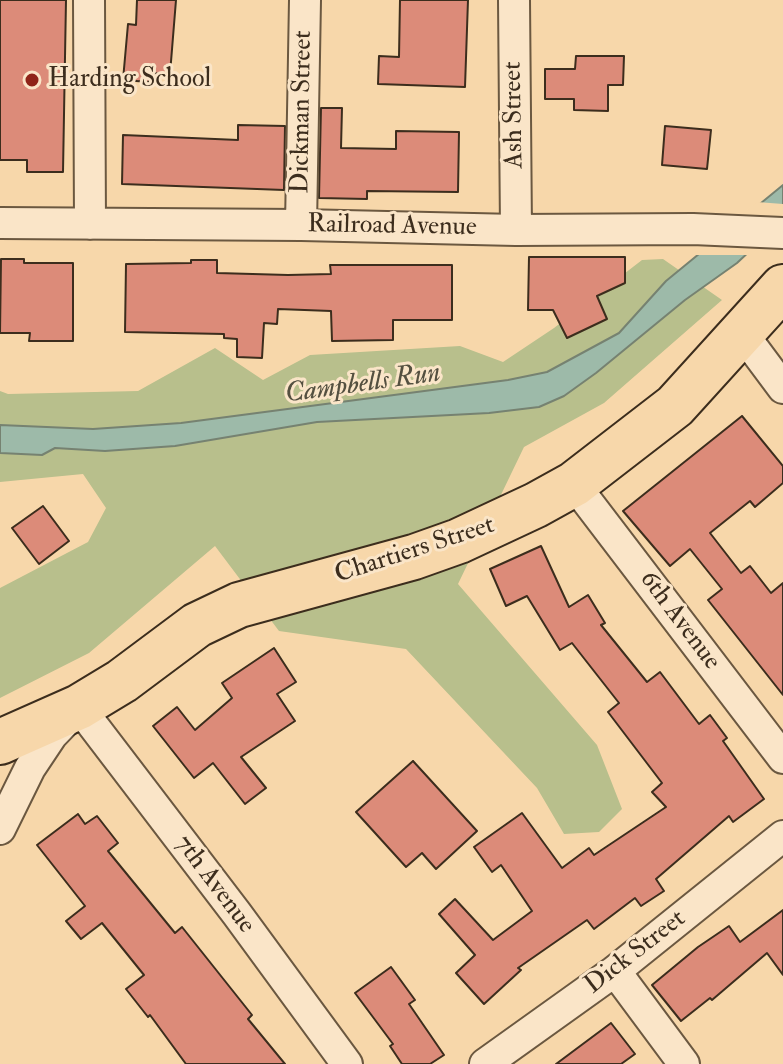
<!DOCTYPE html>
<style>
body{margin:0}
canvas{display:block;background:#f7d7aa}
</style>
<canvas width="783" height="1064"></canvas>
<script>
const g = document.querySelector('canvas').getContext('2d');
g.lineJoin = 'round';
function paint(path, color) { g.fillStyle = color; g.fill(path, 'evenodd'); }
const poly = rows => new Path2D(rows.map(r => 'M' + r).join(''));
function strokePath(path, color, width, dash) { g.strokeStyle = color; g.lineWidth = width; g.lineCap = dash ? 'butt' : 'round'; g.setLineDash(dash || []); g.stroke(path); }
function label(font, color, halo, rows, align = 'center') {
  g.font = font + ' "IM FELL Double Pica",serif'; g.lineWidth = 6; g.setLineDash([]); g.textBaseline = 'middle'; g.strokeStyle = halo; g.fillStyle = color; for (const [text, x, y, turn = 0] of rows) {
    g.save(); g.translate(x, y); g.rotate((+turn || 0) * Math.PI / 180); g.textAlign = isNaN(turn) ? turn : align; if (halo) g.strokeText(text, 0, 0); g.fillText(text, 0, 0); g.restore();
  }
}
const green = poly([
 [663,259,722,300,604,403,524,447,458,584,597,745,622,809,599,832,564,834,537,788,406,649,279,631,215,546,89,653,0,698,0,588,88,542,106,508,83,474,0,482,0,391,8,394,138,391,215,348,263,380,310,355,460,346,503,362,554,328,642,260]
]);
const water = poly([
 [783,185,783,220,737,263,685,300,596,373,564,396,539,407,489,413,317,422,175,446,105,451,55,448,42,455,0,453,0,425,93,429,181,423,508,380,547,372,619,333,666,281,783,185]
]);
const pier = poly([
 [757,202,783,204,783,226,751,255,693,255]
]);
const building = poly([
 [0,0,66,0,63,172,27,172,27,160,0,160,0,0],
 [137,0,176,0,170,74,149,73,149,82,123,80,128,24,136,25,137,0],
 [400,0,468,0,465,87,378,84,379,56,399,57,400,0],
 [576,56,624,56,623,85,608,85,608,111,574,110,574,99,545,99,545,69,575,69,576,56],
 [321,108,342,108,341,148,396,149,396,131,459,132,458,192,367,191,367,199,319,198,321,108],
 [238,125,285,126,284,190,122,184,123,135,238,140,238,125],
 [665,126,711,130,707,169,662,165,665,126],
 [529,257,625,257,625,283,597,296,607,319,567,338,553,310,528,310,529,257],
 [1,259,24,259,24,263,73,263,73,341,29,341,30,333,0,333,1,259],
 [191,260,217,260,217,273,288,275,331,274,330,265,452,265,452,320,393,320,393,340,332,341,331,311,278,309,277,324,264,323,262,358,237,357,237,339,224,338,224,334,125,332,126,264,191,263,191,260],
 [742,416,783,466,783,483,755,507,750,501,710,533,741,573,750,566,771,593,783,583,783,695,708,600,722,589,690,549,670,566,623,511,742,416],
 [43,506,69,541,39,564,12,528,43,506],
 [541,546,569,607,588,595,605,623,601,625,647,682,660,672,699,724,710,715,727,738,723,741,764,799,733,822,729,816,656,879,664,891,641,906,635,898,594,929,587,920,518,968,521,970,484,1004,456,973,475,955,439,914,455,899,493,940,532,911,501,865,492,872,474,847,522,813,562,868,589,848,594,855,666,807,652,792,662,783,608,712,619,703,572,643,560,650,527,596,506,606,490,569,541,546],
 [274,648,296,682,277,694,295,721,241,757,266,788,245,804,213,763,194,778,153,726,177,707,195,730,232,698,222,683,274,648],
 [413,761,477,831,436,869,422,853,406,867,356,812,413,761],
 [78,814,85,824,97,816,118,843,108,851,175,933,182,927,252,1015,248,1019,285,1064,186,1064,150,1015,148,1017,126,989,144,975,102,923,81,939,66,921,85,906,37,845,78,814],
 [783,910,783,975,767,953,712,1000,710,998,681,1021,652,985,698,947,729,926,740,942,783,910],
 [391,967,415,1000,409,1004,444,1055,430,1064,402,1064,390,1046,393,1044,355,993,391,967],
 [611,1023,635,1054,621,1064,556,1064,611,1023]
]);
const street = poly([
 [89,0,90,224],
 [514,0,516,230],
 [0,223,301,225,516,230,693,229,783,233],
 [301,225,305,0],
 [742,333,783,388],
 [574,484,783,758],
 [0,829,30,768,52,735,79,707,237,914,347,1064],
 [615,971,684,1064],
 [485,1064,615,971,783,836]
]);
const primary = poly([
 [0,742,79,707,122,681,197,625,239,605,414,557,459,541,536,505,574,484,675,406,783,287]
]);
const markers = [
 [32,80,8,"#8f2418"]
];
const poiNames = [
 ["Harding School",48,80]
];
const streetNames = [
 ["Dickman Street",303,112,-89],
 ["Ash Street",515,115,-91],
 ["Railroad Avenue",392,227,1],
 ["Chartiers Street",415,551,-18],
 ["6th Avenue",679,621,53],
 ["7th Avenue",214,885,53],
 ["Dick Street",636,953,-38]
];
const waterNames = [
 ["Campbells Run",363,385,-8]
];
paint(green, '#b8bf8c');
paint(water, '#9dbaa9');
strokePath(water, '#768271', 2);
paint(pier, '#f7d7aa');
paint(building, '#dc8b79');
strokePath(building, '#3c2d1d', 2);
strokePath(street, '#6b5840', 34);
strokePath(primary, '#3c2d1d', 48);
strokePath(street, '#fae5c8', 30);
strokePath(primary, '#f7d7aa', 44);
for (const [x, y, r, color] of markers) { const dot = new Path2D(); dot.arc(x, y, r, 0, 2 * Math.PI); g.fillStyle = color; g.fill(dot); strokePath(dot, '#fae5c8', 3); }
label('26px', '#3c2d1d', '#fae5c8', poiNames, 'left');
label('26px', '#3c2d1d', '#fae5c8', streetNames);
label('italic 28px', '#545040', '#fae5c8', waterNames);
</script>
